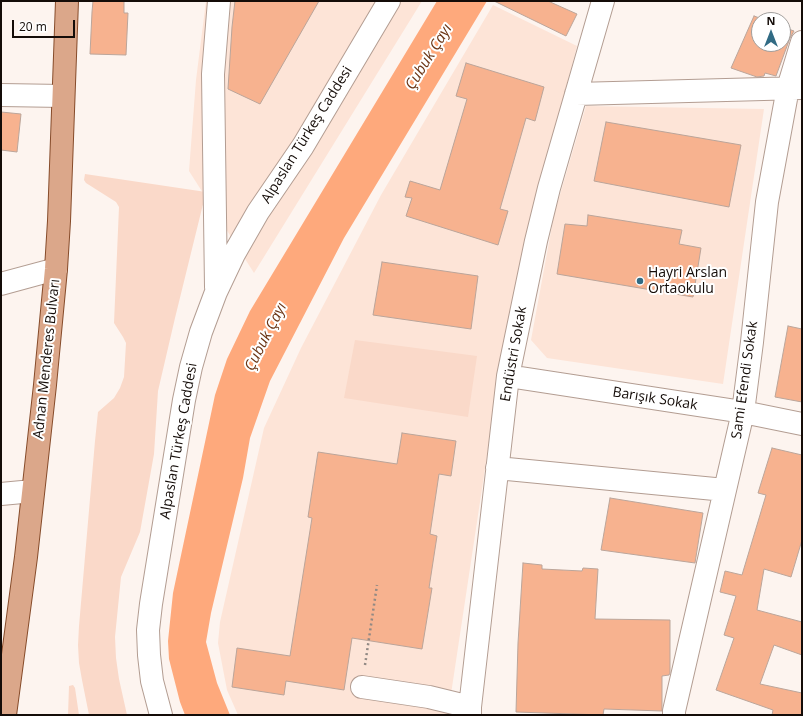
<!DOCTYPE html>
<meta charset="utf-8">
<style>
body{margin:0}
#map{position:relative;width:803px;height:716px;overflow:hidden;background:#fdf4ef;font-family:"Open Sans",sans-serif}
canvas{display:block}
.frame{position:absolute;inset:0;border:2px solid #140c08;pointer-events:none}
.north{position:absolute;left:751px;top:12px;width:40px;height:40px;box-sizing:border-box;background:#fff;border:1px solid #a19e9c;border-radius:50%;rotate:0deg;font-size:11px;font-weight:700;line-height:16px;text-align:center;color:#140c08}
.north::after{content:'';display:block;margin:auto;width:14px;height:18px;background:#316b84;clip-path:polygon(50% 0,100% 100%,50% 72%,0 100%)}
.scale{position:absolute;left:12px;top:20px;width:63px;height:18px;box-sizing:border-box;border:2px solid #140c08;border-top:0;padding-left:5px;font-size:12px;line-height:14px;white-space:nowrap;color:#140c08;-webkit-text-stroke:3px #fff;paint-order:stroke}
</style>
<div id="map">
<canvas width="803" height="716"></canvas>
<div class="frame"></div>
<div class="north">N</div>
<div class="scale">20 m</div>
</div>
<script>
const g = document.querySelector('canvas').getContext('2d');
g.lineJoin = 'round';
function paint(path, color) { g.fillStyle = color; g.fill(path, 'evenodd'); }
const poly = rows => new Path2D(rows.map(r => 'M' + r).join(''));
function strokePath(path, color, width, dash) { g.strokeStyle = color; g.lineWidth = width; g.lineCap = dash ? 'butt' : 'round'; g.setLineDash(dash || []); g.stroke(path); }
function label(font, color, halo, rows, align = 'center') {
  g.font = font + ' "Open Sans",sans-serif'; g.lineWidth = 4; g.setLineDash([]); g.textBaseline = 'middle'; g.strokeStyle = halo; g.fillStyle = color; for (const [text, x, y, turn = 0] of rows) {
    g.save(); g.translate(x, y); g.rotate((+turn || 0) * Math.PI / 180); g.textAlign = isNaN(turn) ? turn : align; if (halo) g.strokeText(text, 0, 0); g.fillText(text, 0, 0); g.restore();
  }
}
const built = poly([
 [206,1,422,1,254,273,189,171,196,80],
 [493,5,577,46,522,258,499,376,451,694,451,715,238,715,227,690,218,643,220,622,264,428,301,348,381,195],
 [586,106,764,109,723,384,547,358,531,340,554,215]
]);
const green = poly([
 [85,174,206,192,175,318,158,391,154,454,140,532,121,577,115,637,116,658,119,679,127,715,89,715,82,680,79,663,78,645,79,626,95,441,98,412,114,398,120,388,124,377,126,343,123,337,114,323,119,207,116,202,86,183,84,180],
 [355,340,477,356,468,417,344,398],
 [73,685,75,688,79,715,68,715,69,686]
]);
const water = poly([
 [437,1,487,1,344,238,270,381,250,438,243,478,211,613,206,642,217,683,230,715,185,715,180,702,169,659,168,641,173,593,215,395,227,359,250,311]
]);
const building = poly([
 [93,1,124,1,124,13,128,13,126,55,90,54,92,12,93,1],
 [235,1,319,1,260,104,228,89,232,27,235,1],
 [494,1,548,1,577,14,566,36,494,1],
 [754,16,765,20,759,20,759,44,783,44,783,27,794,31,790,38,776,76,765,73,764,76,757,77,731,68,754,16],
 [466,63,544,87,535,121,526,118,500,209,508,211,498,245,406,216,412,198,405,197,410,181,440,190,467,99,456,96,466,63],
 [1,112,21,114,17,152,1,150,1,112],
 [606,122,741,145,729,207,594,181,606,122],
 [588,215,682,230,679,244,701,248,693,297,557,274,565,224,587,226,588,215],
 [382,262,478,276,471,329,373,315,382,262],
 [788,326,802,329,802,402,775,397,788,326],
 [402,433,456,441,451,476,439,474,430,534,437,536,429,588,432,588,422,649,352,638,344,690,286,681,284,695,232,687,237,648,290,656,312,518,308,517,318,452,397,464,402,433],
 [772,448,802,455,802,540,791,577,764,569,757,610,802,622,802,655,774,645,760,684,802,693,802,715,772,715,773,710,716,690,734,638,724,635,736,596,720,592,725,571,742,575,766,495,758,493,772,448],
 [610,498,703,513,695,563,601,550,610,498],
 [523,563,542,565,542,569,582,571,583,568,598,569,595,619,670,620,670,673,669,675,662,676,662,711,604,709,603,715,516,712,518,643,523,563]
]);
const path = poly([
 [365,665,377,585]
]);
const minor = poly([
 [576,94,801,88],
 [1,95,63,96],
 [1,284,56,269],
 [216,287,213,74,219,1],
 [508,376,743,412,802,424],
 [497,468,725,490],
 [1,494,33,491],
 [362,687,429,697,470,707],
 [161,715,152,681,149,655,148,630,151,604,184,400,191,367,201,332,216,292,234,254,258,212,303,146,389,1],
 [470,715,470,707,508,376,536,241,549,188,603,1],
 [674,715,674,711,743,412,752,342,767,202,788,88,802,42]
]);
const major = poly([
 [5,715,26,557,45,385,56,269,59,221,67,1]
]);
const markers = [
 [640,281,4,"#316b84"]
];
const streetNames = [
 ["Alpaslan Türkeş Caddesi",307,135,-58],
 ["Endüstri Sokak",514,354,-80],
 ["Adnan Menderes Bulvarı",47,359,-84],
 ["Sami Efendi Sokak",745,380,-82],
 ["Barışık Sokak",655,399,9],
 ["Alpaslan Türkeş Caddesi",179,441,-80]
];
const poiNames = [
 ["Hayri Arslan",648,273],
 ["Ortaokulu",648,289]
];
const waterNames = [
 ["Çubuk Çayı",429,57,-58],
 ["Çubuk Çayı",266,337,-63]
];
paint(built, '#fde4d7');
paint(green, '#fad9c9');
paint(water, '#fea97c');
paint(building, '#f7b28f');
strokePath(building, '#bba59a', 1);
strokePath(minor, '#b39d92', 24);
strokePath(major, '#864b2a', 24);
strokePath(path, '#918984', 2.5, [2, 3]);
strokePath(minor, '#fff', 22);
strokePath(major, '#dba78a', 22);
for (const [x, y, r, color] of markers) { const dot = new Path2D(); dot.arc(x, y, r, 0, 2 * Math.PI); g.fillStyle = color; g.fill(dot); strokePath(dot, '#fff', 1.5); }
label('14px', '#140c08', '#fff', streetNames);
label('14px', '#140c08', '#fff', poiNames, 'left');
label('italic 15px', '#6b3515', '#fff', waterNames);
</script>
